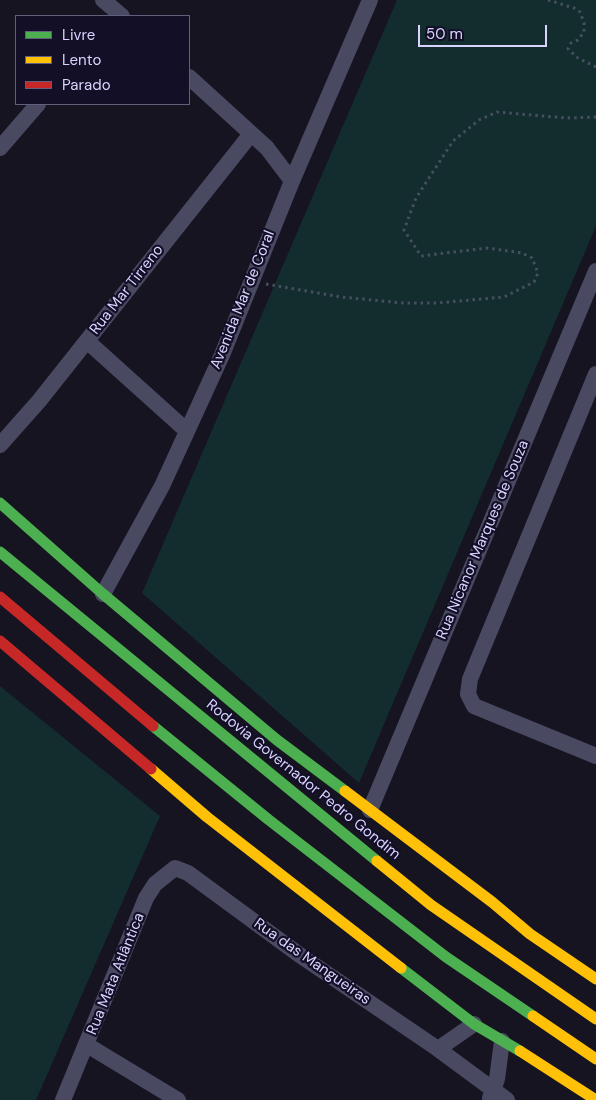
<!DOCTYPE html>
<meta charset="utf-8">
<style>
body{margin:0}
#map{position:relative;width:596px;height:1100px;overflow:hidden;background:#161421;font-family:"DM Sans",sans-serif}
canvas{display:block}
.legend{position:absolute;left:15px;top:15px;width:175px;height:90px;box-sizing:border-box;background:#130f26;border:1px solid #625e7d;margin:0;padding:6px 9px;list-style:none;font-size:15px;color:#d9d4ff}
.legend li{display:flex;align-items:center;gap:10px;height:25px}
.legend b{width:25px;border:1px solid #625e7d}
.scale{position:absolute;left:418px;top:25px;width:129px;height:22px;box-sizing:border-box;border:2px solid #d9d4ff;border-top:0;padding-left:6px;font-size:15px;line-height:18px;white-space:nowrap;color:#d9d4ff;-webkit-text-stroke:4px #130f26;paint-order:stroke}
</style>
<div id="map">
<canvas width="596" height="1100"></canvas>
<ul class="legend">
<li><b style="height:6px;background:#4caf50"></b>Livre</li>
<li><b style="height:6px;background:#ffc107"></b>Lento</li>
<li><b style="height:6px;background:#c62828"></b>Parado</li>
</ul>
<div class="scale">50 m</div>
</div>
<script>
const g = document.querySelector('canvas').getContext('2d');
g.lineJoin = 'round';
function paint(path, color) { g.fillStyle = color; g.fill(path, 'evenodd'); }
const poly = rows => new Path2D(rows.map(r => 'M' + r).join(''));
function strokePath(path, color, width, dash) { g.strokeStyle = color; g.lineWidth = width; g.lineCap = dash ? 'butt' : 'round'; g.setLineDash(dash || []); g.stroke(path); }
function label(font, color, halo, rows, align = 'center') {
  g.font = font + ' "DM Sans",sans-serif'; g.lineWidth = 4.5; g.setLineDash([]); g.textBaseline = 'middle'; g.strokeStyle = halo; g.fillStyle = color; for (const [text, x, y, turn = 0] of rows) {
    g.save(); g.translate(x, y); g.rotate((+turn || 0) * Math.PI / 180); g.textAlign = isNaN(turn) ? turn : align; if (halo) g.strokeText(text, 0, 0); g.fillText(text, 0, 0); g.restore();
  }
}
const green = poly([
 [397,0,596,0,596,226,359,783,142,593],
 [0,686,160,816,36,1100,0,1100]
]);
const path = poly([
 [548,0,574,8,580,12,584,23,584,32,578,40,571,43,568,49,578,58,596,67],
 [266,284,341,297,403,303,437,303,504,297,534,282,538,273,532,258,522,253,487,248,421,256,404,230,416,198,453,141,479,120,497,112,566,118,596,117]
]);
const street = poly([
 [103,0,122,16],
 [189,77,267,148,292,181],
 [0,148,38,104],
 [87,341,187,431],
 [596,374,470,679,468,694,474,706,596,756],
 [0,445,39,401,251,134],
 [103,594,162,486,222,355,292,181,370,0],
 [370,810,596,271],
 [87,1045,178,1100],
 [438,1049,474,1024],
 [490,1098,497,1079,502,1041],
 [63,1100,146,898,155,884,175,868,188,873,301,956,438,1049,507,1100]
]);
const fast = poly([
 [0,503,103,594,277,740,345,791],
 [0,552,377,861],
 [153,726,269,820,446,957,533,1016],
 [401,968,474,1024,520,1051]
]);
const slow = poly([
 [151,769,207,817,401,968],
 [345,791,492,902,530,934,596,979],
 [377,861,431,905,596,1019],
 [533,1016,596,1059],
 [520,1051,596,1100]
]);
const jam = poly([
 [0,597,153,726],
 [0,641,151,769]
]);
const streetNames = [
 ["Rua Mar Tirreno",127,290,-52],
 ["Avenida Mar de Coral",243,300,-68],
 ["Rua Nicanor Marques de Souza",483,540,-67],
 ["Rodovia Governador Pedro Gondim",303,780,39],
 ["Rua das Mangueiras",312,962,35],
 ["Rua Mata Atlântica",116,974,-68]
];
paint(green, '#132c2d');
strokePath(path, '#44505f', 3, [2.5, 4]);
strokePath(street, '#4a4962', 16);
strokePath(fast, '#4caf50', 11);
strokePath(slow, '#ffc107', 11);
strokePath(jam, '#c62828', 11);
label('15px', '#d9d4ff', '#130f26', streetNames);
</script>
